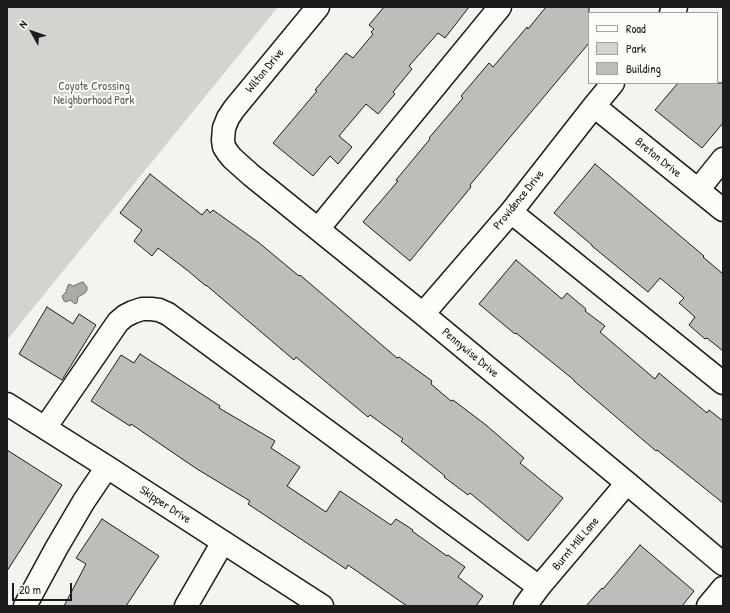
<!DOCTYPE html>
<style>
body{margin:0}
#map{position:relative;width:730px;height:613px;overflow:hidden;background:#f4f3ee;font-family:"Patrick Hand",sans-serif}
canvas{display:block}
.frame{position:absolute;inset:0;border:8px solid #1c1c1c;pointer-events:none}
.legend{position:absolute;left:588px;top:12px;width:130px;height:72px;box-sizing:border-box;background:#fdfcf7;border:1px solid #a3a29f;margin:0;padding:5px 7px;list-style:none;font-size:12px;color:#1c1c1c}
.legend li{display:flex;align-items:center;gap:8px;height:20px}
.legend b{width:20px;border:1px solid #a3a29f}
.north{position:absolute;left:12px;top:12px;width:40px;height:40px;-webkit-text-stroke:3px #fdfcf7;paint-order:stroke;rotate:310deg;font-size:11px;font-weight:700;line-height:16px;text-align:center;color:#1c1c1c}
.north::after{content:'';display:block;margin:auto;width:14px;height:18px;background:#1c1c1c;clip-path:polygon(50% 0,100% 100%,50% 72%,0 100%)}
.scale{position:absolute;left:12px;top:583px;width:60px;height:18px;box-sizing:border-box;border:2px solid #1c1c1c;border-top:0;padding-left:5px;font-size:12px;line-height:14px;white-space:nowrap;color:#1c1c1c;-webkit-text-stroke:3px #fdfcf7;paint-order:stroke}
</style>
<div id="map">
<canvas width="730" height="613"></canvas>
<div class="frame"></div>
<ul class="legend">
<li><b style="height:5px;background:#fdfcf7"></b>Road</li>
<li><b style="height:11px;background:#d4d3cf"></b>Park</li>
<li><b style="height:11px;background:#bebdba"></b>Building</li>
</ul>
<div class="north">N</div>
<div class="scale">20 m</div>
</div>
<script>
const g = document.querySelector('canvas').getContext('2d');
g.lineJoin = 'round';
function paint(path, color) { g.fillStyle = color; g.fill(path, 'evenodd'); }
const poly = rows => new Path2D(rows.map(r => 'M' + r).join(''));
function strokePath(path, color, width, dash) { g.strokeStyle = color; g.lineWidth = width; g.lineCap = dash ? 'butt' : 'round'; g.setLineDash(dash || []); g.stroke(path); }
function label(font, color, halo, rows, align = 'center') {
  g.font = font + ' "Patrick Hand",sans-serif'; g.lineWidth = 4; g.setLineDash([]); g.textBaseline = 'middle'; g.strokeStyle = halo; g.fillStyle = color; for (const [text, x, y, turn = 0] of rows) {
    g.save(); g.translate(x, y); g.rotate((+turn || 0) * Math.PI / 180); g.textAlign = isNaN(turn) ? turn : align; if (halo) g.strokeText(text, 0, 0); g.fillText(text, 0, 0); g.restore();
  }
}
const green = poly([
 [7,7,278,7,7,340]
]);
const water = poly([
 [83,282,87,287,87,290,85,293,78,297,77,303,75,304,70,300,66,302,64,301,62,296,66,292,68,285,69,284,73,286,80,283,83,282]
]);
const building = poly([
 [384,7,469,7,445,38,438,33,409,66,412,69,393,92,395,94,378,114,366,104,339,136,352,147,338,164,330,156,313,176,273,143,317,91,315,90,346,53,353,58,373,34,371,32,374,29,369,25,384,7],
 [546,7,589,7,589,43,470,185,471,187,410,261,363,222,398,181,396,180,430,139,429,138,463,98,461,96,489,63,493,67,527,27,528,29,546,7],
 [678,83,723,83,723,123,702,148,655,110,678,83],
 [595,164,704,256,703,257,723,274,723,351,707,338,705,339,689,325,695,317,679,303,684,298,660,278,648,292,592,246,592,245,554,213,595,164],
 [150,174,202,215,207,209,210,213,213,210,258,242,299,276,300,275,397,358,399,357,432,381,431,384,451,401,453,400,486,425,524,458,520,463,563,498,528,541,470,493,468,495,444,477,445,476,401,441,403,439,370,415,368,417,296,357,294,360,206,285,206,286,187,270,158,248,152,256,134,241,142,230,120,213,150,174],
 [516,260,562,299,567,293,586,309,585,311,605,326,600,332,655,379,659,373,707,413,709,410,723,421,723,503,657,450,656,451,574,381,574,380,516,333,515,334,479,304,516,260],
 [47,307,73,324,79,314,96,325,62,380,19,354,47,307],
 [140,354,220,406,219,408,275,441,271,448,300,467,287,486,326,512,340,491,391,525,396,519,413,530,412,531,447,556,448,555,465,567,458,577,483,596,476,606,407,606,348,565,346,569,248,504,250,501,197,469,131,424,130,426,91,401,121,355,134,363,140,354],
 [7,450,62,485,7,571,7,450],
 [102,519,159,556,126,606,64,606,86,564,76,558,102,519],
 [640,545,694,591,682,606,586,606,602,588,603,589,640,545]
]);
const minor = poly([
 [318,7,234,109,228,118,224,128,223,140,224,147,228,153,232,158,251,175,423,314,627,483,723,564],
 [671,13,676,7],
 [594,106,723,210],
 [698,190,723,159],
 [511,212,723,383],
 [318,229,500,7],
 [423,314,511,212,594,106,613,83],
 [7,404,107,467,322,606],
 [45,428,118,322,125,316,133,312,142,309,151,309,159,310,168,314,539,587],
 [25,606,57,547,84,501,107,467],
 [186,606,223,542],
 [525,606,539,587,627,483],
 [708,606,723,588]
]);
const streetNames = [
 ["Wilton Drive",265,71,-51],
 ["Breton Drive",658,158,39],
 ["Providence Drive",519,200,-51],
 ["Pennywise Drive",470,353,40],
 ["Skipper Drive",165,505,33],
 ["Burnt Mill Lane",576,544,-50]
];
const parkNames = [
 ["Coyote Crossing",94,87],
 ["Neighborhood Park",94,101]
];
paint(green, '#d4d3cf');
paint(water, '#abaaa6');
strokePath(water, '#72716f', 1);
paint(building, '#bebdba');
strokePath(building, '#1c1c1c', 1);
strokePath(minor, '#1c1c1c', 25);
strokePath(minor, '#fdfcf7', 22);
label('12px', '#1c1c1c', '#fdfcf7', streetNames);
label('12px', '#5c5c5b', '#fdfcf7', parkNames);
</script>
